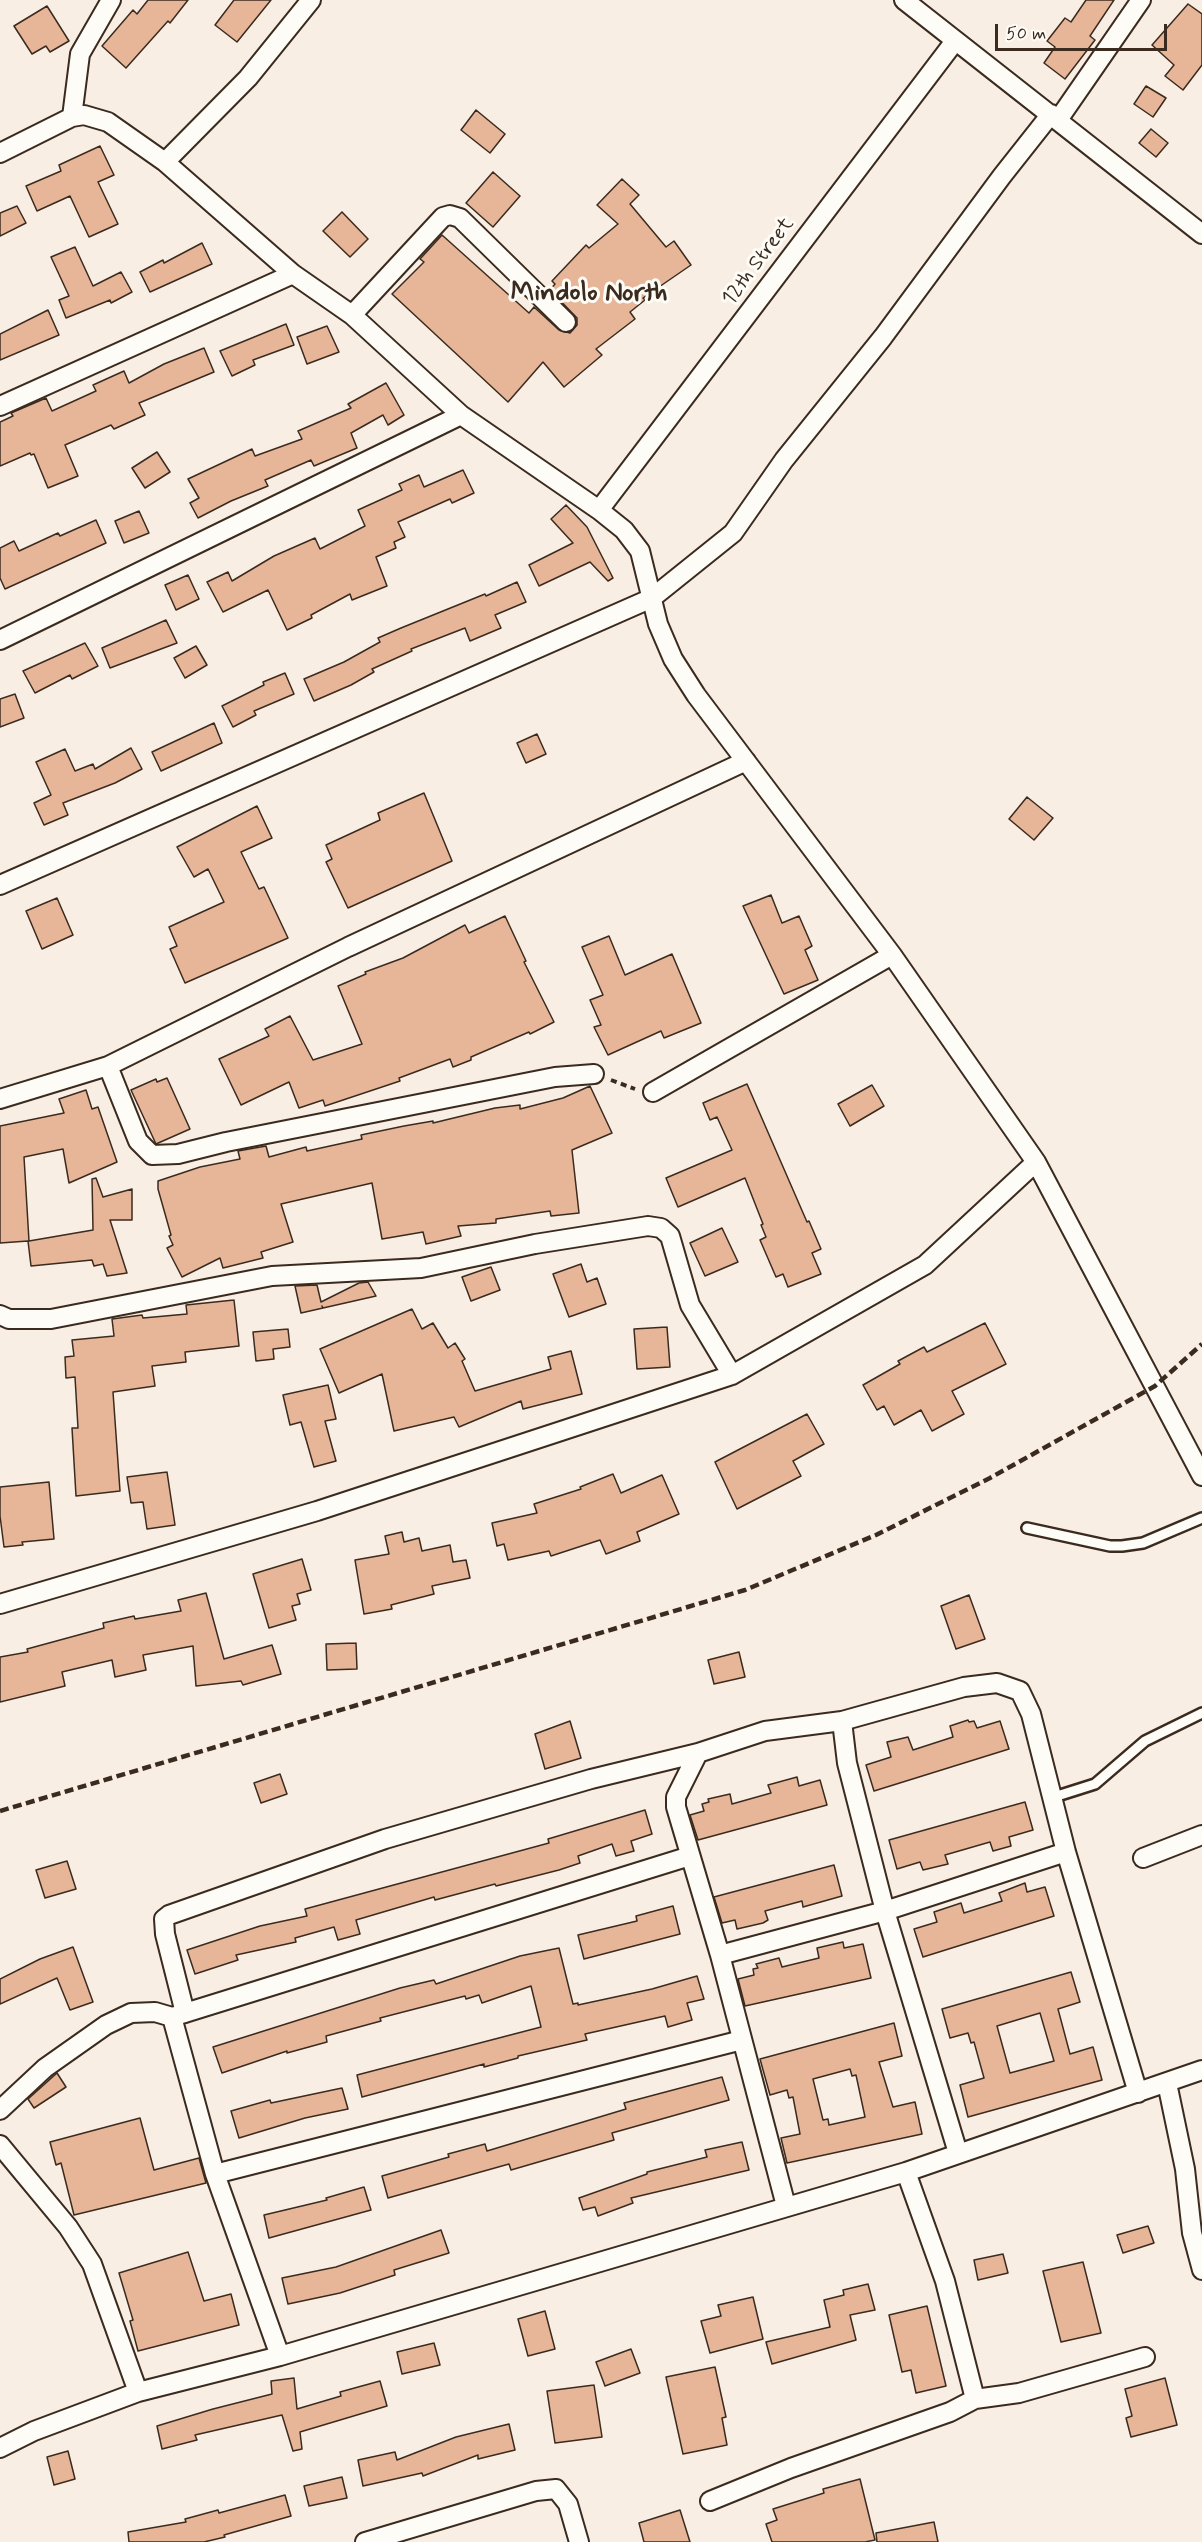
<!DOCTYPE html>
<style>
body{margin:0}
#map{position:relative;width:1202px;height:2542px;overflow:hidden;background:#f9eee4;font-family:Mynerve,sans-serif}
canvas{display:block}
.scale{position:absolute;left:995px;top:24px;width:172px;height:27px;box-sizing:border-box;border:3px solid #3b2a1e;border-top:0;padding-left:8px;font-size:18px;line-height:21px;white-space:nowrap;color:#3b2a1e;-webkit-text-stroke:4px #fdfcf7;paint-order:stroke}
</style>
<div id="map">
<canvas width="1202" height="2542"></canvas>
<div class="scale">50 m</div>
</div>
<script>
const g = document.querySelector('canvas').getContext('2d');
g.lineJoin = 'round';
function paint(path, color) { g.fillStyle = color; g.fill(path, 'evenodd'); }
const poly = rows => new Path2D(rows.map(r => 'M' + r).join(''));
function strokePath(path, color, width, dash) { g.strokeStyle = color; g.lineWidth = width; g.lineCap = dash ? 'butt' : 'round'; g.setLineDash(dash || []); g.stroke(path); }
function label(font, color, halo, rows, align = 'center') {
  g.font = font + ' Mynerve,sans-serif'; g.lineWidth = 6; g.setLineDash([]); g.textBaseline = 'middle'; g.strokeStyle = halo; g.fillStyle = color; for (const [text, x, y, turn = 0] of rows) {
    g.save(); g.translate(x, y); g.rotate((+turn || 0) * Math.PI / 180); g.textAlign = isNaN(turn) ? turn : align; if (halo) g.strokeText(text, 0, 0); g.fillText(text, 0, 0); g.restore();
  }
}
const building = poly([
 [148,0,188,0,170,23,168,21,126,68,102,46,133,10,137,14,148,0],
 [234,0,271,0,237,42,215,25,234,0],
 [1086,0,1114,0,1090,36,1095,40,1065,79,1044,63,1055,47,1047,41,1065,18,1071,22,1086,0],
 [1188,4,1202,14,1202,65,1183,90,1165,76,1174,65,1152,45,1188,4],
 [47,6,69,41,50,52,46,46,32,54,14,26,47,6],
 [1146,86,1166,98,1153,117,1134,104,1146,86],
 [476,110,505,134,490,153,461,130,476,110],
 [1151,129,1168,143,1156,157,1139,143,1151,129],
 [100,146,114,175,98,182,118,224,89,237,70,196,37,211,26,186,61,171,59,165,100,146],
 [493,172,520,196,493,227,466,203,493,172],
 [622,179,639,195,630,204,666,247,674,241,691,265,643,298,645,300,630,312,635,319,596,349,602,355,564,387,543,362,508,402,392,294,424,262,420,259,442,235,529,313,534,307,559,330,570,333,577,325,577,318,550,290,555,284,552,281,586,245,589,248,618,224,597,205,622,179],
 [17,206,26,223,0,236,0,213,17,206],
 [342,212,368,239,350,257,323,231,342,212],
 [202,243,212,264,150,292,140,272,163,260,164,263,202,243],
 [75,247,93,286,121,272,132,292,111,303,110,300,66,318,59,300,69,296,51,257,75,247],
 [48,310,59,335,0,360,0,334,48,310],
 [286,324,294,345,253,360,255,365,232,376,220,351,286,324],
 [327,326,339,352,307,364,297,337,327,326],
 [204,348,214,372,139,403,145,415,114,429,111,425,65,445,78,476,48,488,34,454,31,455,30,453,0,466,0,422,13,416,11,413,46,398,52,411,96,391,93,385,124,371,129,383,164,364,204,348],
 [386,383,404,415,388,425,383,415,351,433,357,448,314,466,311,460,265,480,268,486,231,501,198,518,190,503,199,498,188,479,252,449,255,456,302,439,298,431,351,408,348,404,386,383],
 [157,452,170,472,145,488,132,468,157,452],
 [463,470,474,493,452,503,450,499,398,522,405,537,394,542,396,548,376,557,387,586,352,600,350,594,311,615,312,618,287,630,268,590,223,612,207,582,228,572,232,581,274,556,315,538,320,549,365,526,358,510,402,490,399,484,419,475,424,487,463,470],
 [566,505,587,527,613,578,608,581,590,562,539,586,529,565,573,543,551,519,566,505],
 [139,511,149,533,124,543,115,521,139,511],
 [96,520,106,543,5,589,0,578,0,548,14,541,19,551,58,533,60,536,96,520],
 [188,575,199,599,176,610,165,585,188,575],
 [517,582,526,602,495,615,501,628,470,641,465,628,411,649,412,651,372,669,374,672,351,685,314,701,304,679,344,662,380,642,378,638,401,628,485,594,486,596,517,582],
 [166,620,177,643,110,668,102,648,166,620],
 [85,643,98,666,72,679,70,675,35,693,23,671,85,643],
 [196,646,207,665,185,678,174,658,196,646],
 [285,673,294,694,254,711,256,715,233,727,222,706,264,685,263,682,285,673],
 [15,694,24,718,0,727,0,699,15,694],
 [214,723,222,743,161,771,152,752,214,723],
 [537,734,546,754,526,763,517,743,537,734],
 [131,748,142,769,115,783,63,803,68,815,44,825,34,803,51,795,36,762,65,749,75,771,93,764,95,769,131,748],
 [424,793,452,861,348,908,326,862,332,859,326,845,380,820,378,813,424,793],
 [1027,797,1053,818,1034,840,1009,819,1027,797],
 [257,806,272,838,241,852,259,889,264,887,288,938,185,983,170,949,177,946,169,927,224,902,208,869,194,877,177,847,257,806],
 [771,895,782,923,799,916,812,946,805,950,818,980,784,994,743,906,771,895],
 [57,898,73,935,42,949,26,911,57,898],
 [505,916,526,961,524,962,554,1022,530,1034,529,1032,471,1057,471,1060,453,1067,450,1059,399,1078,400,1081,325,1106,323,1100,299,1108,289,1082,241,1105,219,1059,269,1036,265,1029,290,1016,313,1060,362,1044,338,986,366,974,365,972,403,958,465,925,469,933,505,916],
 [609,936,625,975,672,954,701,1023,664,1038,661,1031,608,1055,594,1027,601,1025,590,1000,603,995,582,947,609,936],
 [167,1078,190,1129,156,1144,131,1090,156,1079,157,1082,167,1078],
 [747,1084,807,1222,809,1221,821,1249,812,1253,821,1274,788,1287,783,1274,776,1277,760,1240,766,1237,761,1225,763,1224,745,1178,678,1207,666,1178,732,1150,717,1117,710,1120,703,1103,747,1084],
 [872,1085,884,1106,850,1126,838,1104,872,1085],
 [590,1086,612,1133,572,1150,579,1213,551,1216,550,1211,496,1219,496,1223,458,1226,461,1236,426,1244,423,1232,382,1239,372,1183,281,1204,293,1242,261,1252,263,1258,223,1268,220,1258,182,1277,167,1248,173,1245,169,1236,171,1235,158,1189,158,1181,200,1167,240,1159,238,1151,266,1146,269,1157,306,1147,307,1151,362,1139,361,1135,404,1126,433,1121,433,1123,495,1108,520,1105,520,1109,563,1098,590,1086],
 [86,1090,92,1109,98,1107,117,1162,69,1183,63,1149,24,1157,29,1241,93,1230,92,1179,96,1178,103,1197,132,1189,132,1220,110,1220,127,1273,107,1276,103,1264,94,1266,92,1260,31,1266,28,1241,0,1243,0,1126,64,1113,59,1099,86,1090],
 [722,1228,738,1262,705,1276,690,1243,722,1228],
 [581,1264,587,1282,597,1278,606,1304,569,1317,553,1274,581,1264],
 [491,1267,500,1290,471,1301,462,1277,491,1267],
 [368,1282,376,1296,323,1308,322,1306,323,1308,301,1313,295,1286,317,1285,321,1302,359,1283,368,1282],
 [234,1300,239,1346,185,1352,186,1362,152,1366,155,1386,113,1392,120,1491,76,1496,72,1428,78,1428,75,1377,66,1378,65,1357,74,1356,72,1340,114,1336,112,1319,142,1315,143,1318,187,1314,186,1305,234,1300],
 [412,1309,422,1329,433,1323,448,1348,455,1343,465,1359,462,1361,475,1391,551,1369,548,1357,571,1351,582,1394,523,1409,521,1401,459,1427,454,1417,394,1431,382,1374,339,1393,320,1349,412,1309],
 [985,1323,1006,1364,952,1391,964,1414,932,1431,921,1410,894,1425,884,1406,877,1410,863,1385,900,1364,898,1361,924,1347,927,1352,985,1323],
 [667,1327,670,1367,637,1369,634,1329,667,1327],
 [288,1329,290,1347,273,1349,274,1359,256,1361,253,1332,288,1329],
 [328,1385,336,1419,325,1421,336,1461,314,1467,301,1422,290,1425,283,1395,328,1385],
 [807,1414,824,1444,793,1461,801,1476,737,1509,715,1462,807,1414],
 [167,1472,175,1525,147,1529,143,1502,131,1503,127,1477,167,1472],
 [613,1474,621,1493,662,1475,679,1514,637,1532,640,1541,606,1554,600,1540,551,1556,549,1551,508,1560,504,1544,497,1546,492,1523,537,1513,534,1504,581,1489,580,1487,613,1474],
 [49,1482,54,1539,22,1542,23,1545,4,1547,0,1516,0,1487,49,1482],
 [402,1532,404,1542,419,1538,422,1551,450,1545,453,1562,466,1560,470,1578,432,1586,434,1594,391,1605,392,1609,364,1614,355,1560,389,1554,385,1536,402,1532],
 [302,1559,311,1590,297,1594,300,1604,292,1606,296,1620,269,1628,253,1574,302,1559],
 [206,1593,224,1659,272,1645,281,1674,243,1685,241,1681,196,1686,193,1646,143,1655,146,1670,115,1677,112,1660,62,1672,65,1686,0,1702,0,1657,28,1652,27,1649,104,1628,103,1623,134,1616,135,1619,181,1611,178,1600,206,1593],
 [969,1595,985,1639,956,1649,941,1606,969,1595],
 [356,1643,357,1669,327,1670,326,1644,356,1643],
 [739,1652,745,1677,714,1684,708,1660,739,1652],
 [968,1720,969,1722,974,1721,977,1728,1000,1721,1009,1749,874,1791,866,1765,891,1757,887,1742,908,1737,913,1750,953,1737,950,1726,968,1720],
 [570,1721,581,1758,545,1769,535,1734,570,1721],
 [280,1774,287,1794,261,1803,254,1783,280,1774],
 [797,1777,799,1786,820,1780,827,1805,698,1840,690,1815,704,1811,702,1804,709,1802,708,1799,730,1794,732,1804,771,1793,768,1785,797,1777],
 [1025,1802,1033,1830,1009,1837,1011,1846,993,1851,990,1842,945,1855,948,1864,923,1870,920,1862,897,1869,889,1840,1025,1802],
 [645,1810,652,1834,631,1841,634,1851,616,1856,612,1844,578,1856,580,1863,559,1870,496,1886,495,1884,435,1900,434,1897,356,1920,360,1934,338,1940,334,1927,295,1938,296,1942,236,1955,238,1960,195,1974,187,1950,260,1926,307,1916,305,1909,549,1843,548,1839,645,1810],
 [67,1861,76,1889,45,1898,36,1870,67,1861],
 [834,1865,842,1896,803,1907,802,1901,765,1911,768,1920,763,1923,737,1929,735,1920,722,1923,714,1897,834,1865],
 [1025,1883,1027,1892,1045,1887,1054,1916,923,1957,914,1929,937,1922,934,1912,961,1903,964,1913,1002,1901,999,1893,1025,1883],
 [673,1906,680,1934,584,1959,578,1935,637,1921,636,1916,673,1906],
 [843,1942,844,1948,863,1944,871,1978,745,2006,738,1979,754,1975,753,1969,758,1968,756,1964,779,1958,782,1967,819,1958,817,1948,843,1942],
 [73,1947,93,2002,70,2010,57,1978,0,2004,0,1979,40,1959,73,1947],
 [559,1948,573,2004,578,2003,578,2005,652,1989,697,1976,704,1999,687,2003,692,2020,668,2027,665,2016,585,2034,587,2040,518,2056,518,2058,484,2067,484,2064,362,2097,357,2075,541,2027,531,1986,482,2003,479,1995,466,1999,465,1996,380,2018,381,2021,326,2036,327,2042,287,2053,287,2051,222,2073,213,2047,400,1988,434,1980,436,1984,520,1956,559,1948],
 [1071,1972,1080,2002,1058,2009,1070,2054,1093,2047,1102,2080,968,2117,960,2085,984,2078,974,2042,971,2043,968,2033,950,2038,942,2009,1071,1972],
 [1040,2013,1054,2061,1010,2073,997,2026,1040,2013],
 [894,2023,902,2056,879,2062,893,2107,915,2102,922,2134,787,2163,781,2138,800,2134,793,2097,789,2098,787,2090,770,2095,760,2059,894,2023],
 [850,2069,852,2076,856,2075,865,2117,829,2125,828,2119,823,2120,813,2079,850,2069],
 [57,2073,66,2087,34,2108,28,2099,57,2073],
 [722,2077,729,2100,612,2133,614,2140,511,2170,509,2164,388,2198,382,2176,449,2157,448,2154,485,2144,487,2151,626,2109,624,2103,722,2077],
 [342,2088,348,2109,305,2118,239,2138,231,2111,270,2100,271,2103,342,2088],
 [140,2118,154,2170,199,2158,206,2183,74,2215,61,2163,56,2165,50,2142,140,2118],
 [742,2142,749,2170,631,2198,633,2203,598,2216,595,2207,583,2210,579,2198,647,2174,647,2172,707,2157,705,2150,742,2142],
 [364,2187,371,2210,269,2238,264,2215,327,2200,326,2198,364,2187],
 [1148,2226,1154,2243,1123,2253,1117,2235,1148,2226],
 [441,2230,449,2253,394,2270,395,2275,340,2293,288,2304,282,2278,336,2267,441,2230],
 [188,2252,204,2301,231,2294,239,2325,138,2351,130,2321,133,2320,119,2273,188,2252],
 [1003,2254,1008,2273,978,2280,974,2260,1003,2254],
 [1083,2262,1101,2333,1061,2342,1043,2271,1083,2262],
 [868,2284,875,2310,850,2315,856,2340,772,2364,766,2342,830,2327,824,2300,844,2295,843,2290,868,2284],
 [753,2297,763,2339,710,2353,701,2321,721,2316,718,2305,753,2297],
 [927,2306,946,2386,916,2393,911,2370,902,2372,889,2315,927,2306],
 [545,2311,555,2349,528,2356,518,2319,545,2311],
 [434,2343,440,2365,402,2374,397,2352,434,2343],
 [631,2349,640,2373,605,2386,596,2362,631,2349],
 [715,2367,726,2417,722,2418,727,2445,683,2454,666,2377,715,2367],
 [294,2378,297,2409,341,2396,340,2392,380,2381,387,2406,300,2432,302,2449,293,2451,282,2415,195,2435,197,2440,162,2449,157,2426,213,2409,272,2394,271,2381,294,2378],
 [1165,2378,1177,2425,1131,2437,1126,2418,1132,2416,1125,2389,1165,2378],
 [594,2385,602,2437,555,2443,547,2391,594,2385],
 [509,2424,515,2450,478,2459,478,2455,423,2476,422,2473,363,2486,358,2460,395,2452,397,2460,456,2437,509,2424],
 [68,2451,75,2479,54,2485,47,2457,68,2451],
 [342,2477,347,2498,309,2506,304,2486,342,2477],
 [860,2479,875,2540,865,2542,772,2542,766,2524,777,2520,773,2509,824,2493,823,2489,860,2479],
 [285,2495,291,2516,224,2535,225,2537,204,2542,129,2542,128,2532,186,2522,185,2519,218,2510,219,2513,285,2495],
 [680,2510,690,2542,644,2542,639,2523,680,2510],
 [934,2522,938,2542,877,2542,876,2533,934,2522]
]);
const path = poly([
 [611,1080,635,1089]
]);
const service = poly([
 [1027,1528,1110,1546,1122,1546,1143,1543,1202,1518],
 [1054,1797,1095,1784,1145,1741,1202,1713]
]);
const minor = poly([
 [904,0,1202,234],
 [72,117,80,54,111,0],
 [1058,120,1141,0],
 [0,153,72,117,84,115,108,122,165,162,293,274,352,315,461,415,599,510,624,530,640,551,658,624,673,659,696,695,892,955,1036,1162,1202,1476],
 [165,162,248,78,311,0],
 [352,315,443,217,450,215,460,218,566,322],
 [0,406,293,274],
 [599,510,955,41],
 [0,640,461,415],
 [0,885,652,598,733,533,784,460,883,337,1002,176,1051,114],
 [108,1066,138,1141,152,1155,178,1154,226,1142,555,1077,594,1074],
 [653,1092,892,955],
 [0,1099,108,1066,348,947,746,761],
 [0,1315,9,1319,51,1319,272,1276,421,1268,535,1244,648,1226,661,1228,670,1236,690,1305,732,1375],
 [0,1604,317,1511,732,1375,925,1265,1036,1162],
 [842,1721,847,1763,885,1911,958,2153],
 [1143,1858,1202,1835],
 [720,1955,885,1911,1066,1852],
 [185,2013,165,1934,164,1919,169,1915,385,1839,591,1779,698,1753],
 [172,2017,215,2174,280,2356],
 [1167,2083,1185,2169,1192,2233,1202,2270],
 [0,2110,45,2068,106,2025,131,2013,155,2012,172,2017,690,1856],
 [0,2145,68,2227,92,2264,138,2392],
 [215,2174,742,2040],
 [786,2206,720,1955,676,1807,676,1797,698,1753,765,1731,842,1721,964,1687,997,1683,1020,1691,1031,1714,1066,1852,1138,2093],
 [975,2399,1019,2393,1145,2357],
 [0,2448,34,2431,138,2392,280,2356,906,2172,1202,2070],
 [710,2501,791,2468,950,2412,975,2399,945,2281,906,2172],
 [365,2542,536,2491,556,2489,568,2504,579,2542]
]);
const rail = poly([
 [0,1811,745,1590,876,1535,990,1478,1155,1386,1202,1344]
]);
const streetNames = [
 ["12th Street",759,262,-53]
];
const districtNames = [
 ["Mindolo North",589,294]
];
paint(building, '#e7b698');
strokePath(building, '#3b2a1e', 1.5);
strokePath(service, '#3b2a1e', 14);
strokePath(minor, '#3b2a1e', 22);
strokePath(path, '#3b2a1e', 4, [6, 4.5]);
strokePath(service, '#fdfcf7', 9);
strokePath(minor, '#fdfcf7', 18);
strokePath(rail, '#3b2a1e', 4.5, [9, 4.5]);
label('21px', '#3b2a1e', '#fdfcf7', streetNames);
label('bold 27px', '#3b2a1e', '#fdfcf7', districtNames);
</script>
